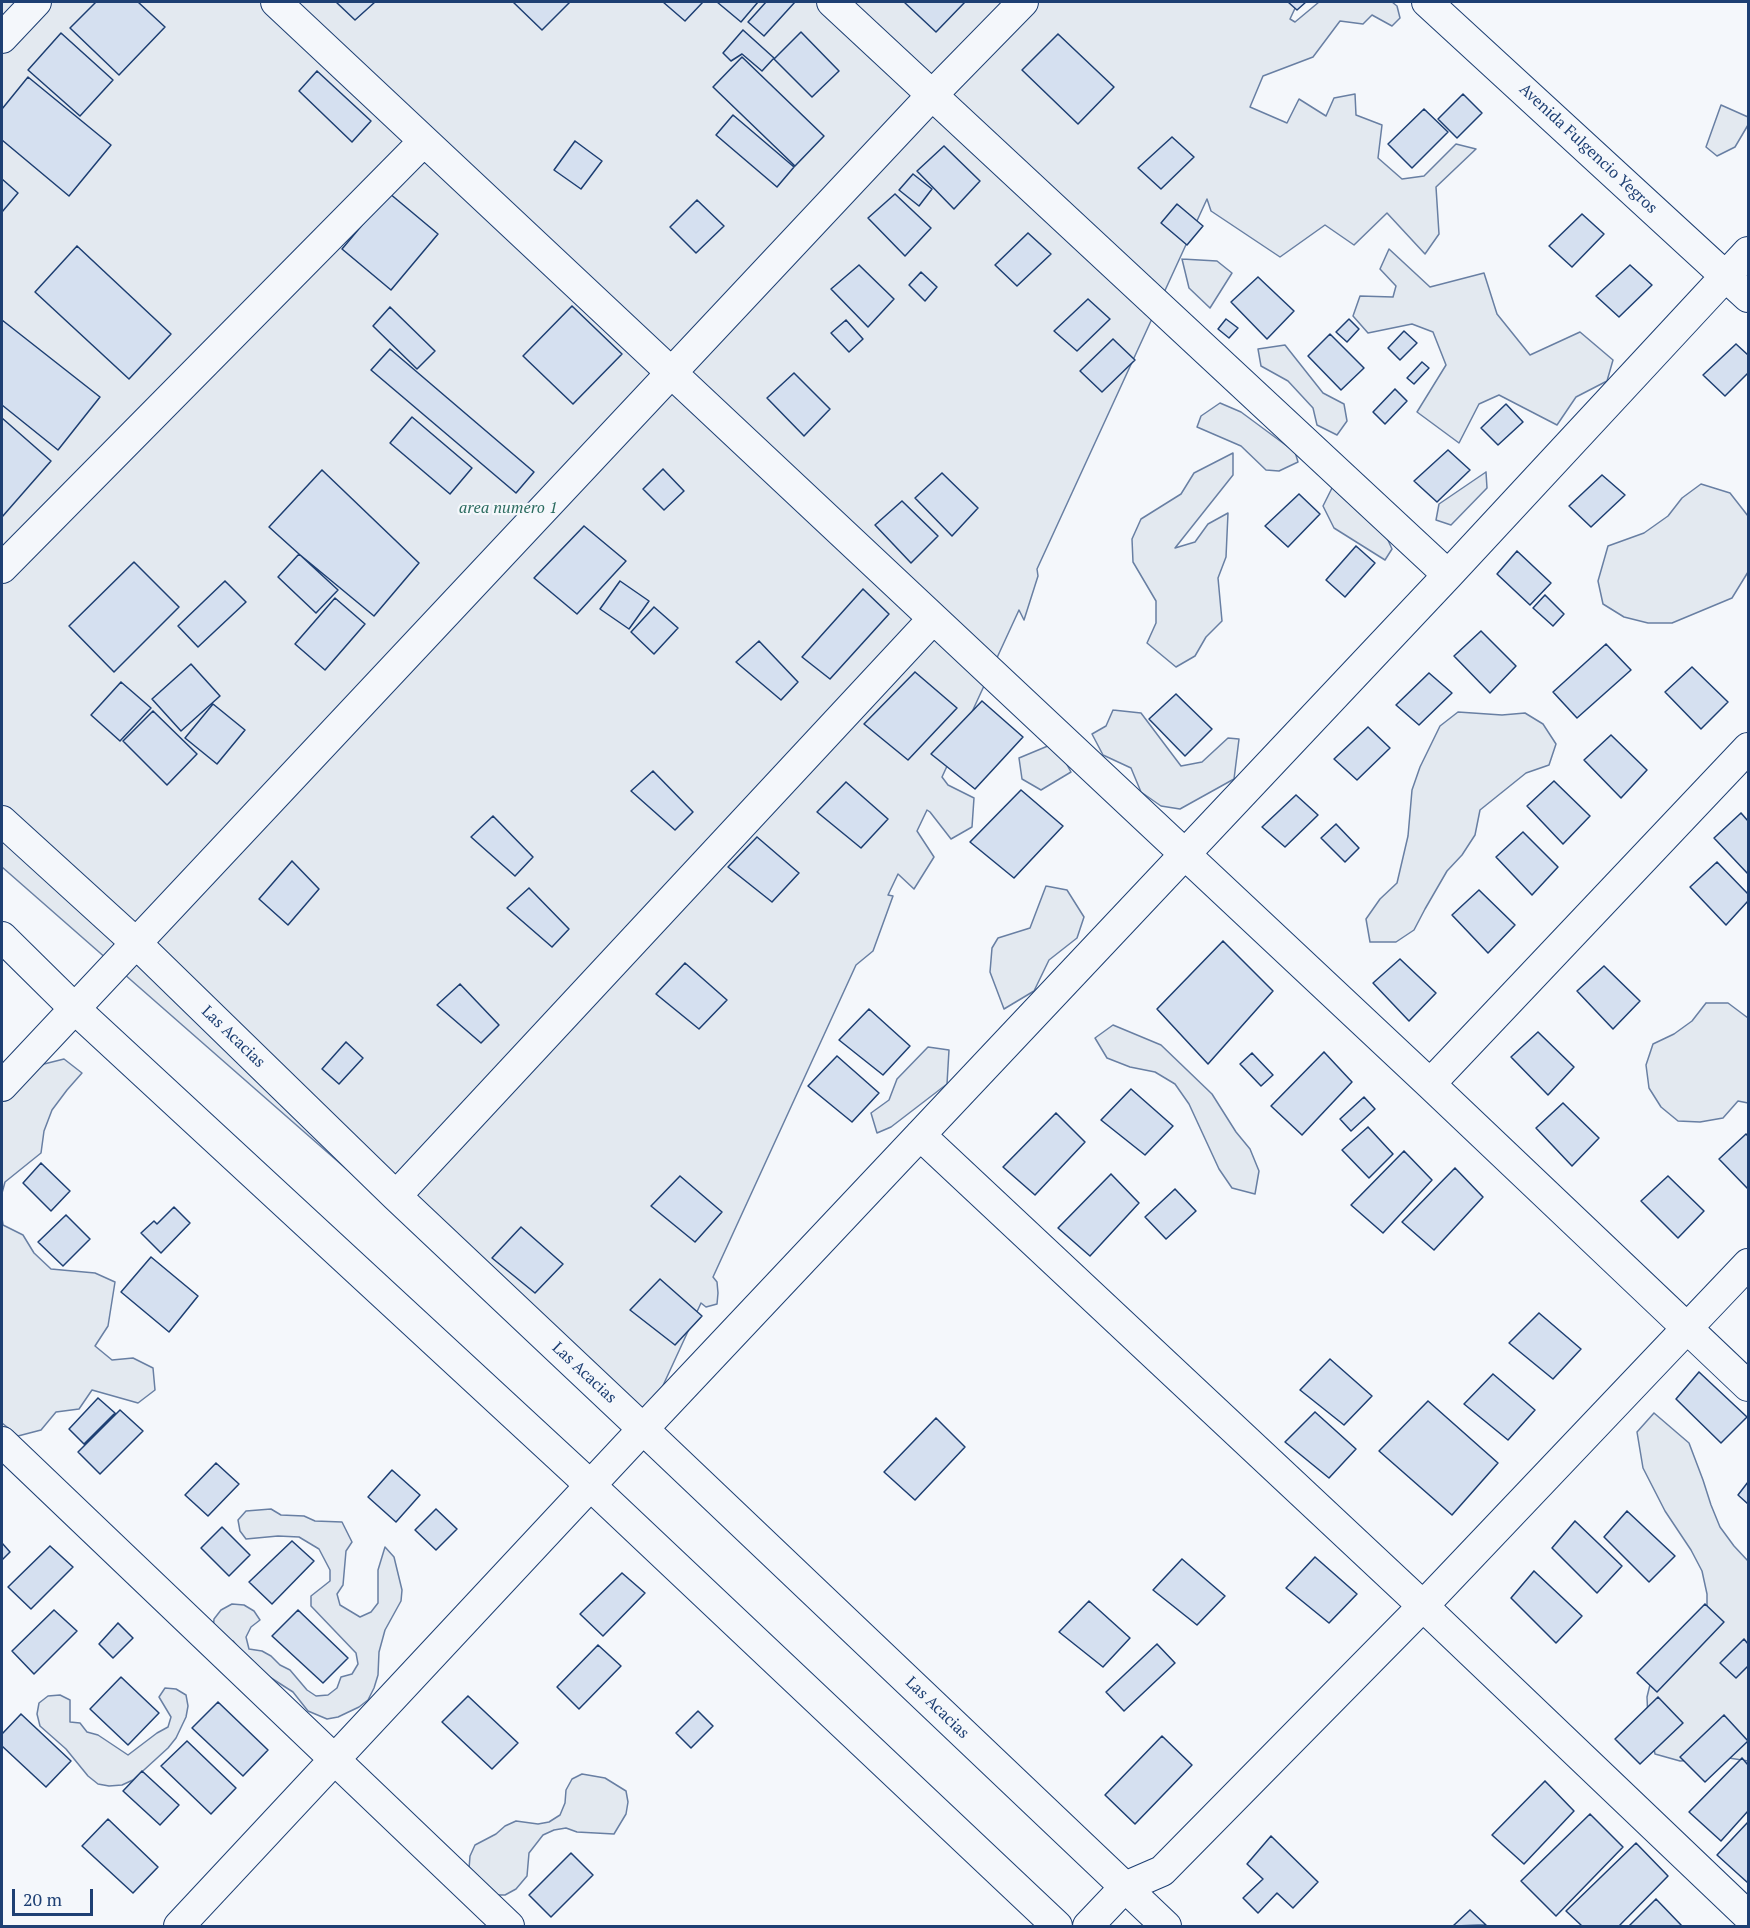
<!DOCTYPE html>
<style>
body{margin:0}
#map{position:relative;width:1750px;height:1928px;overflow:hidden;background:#f4f7fb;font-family:"PT Serif",serif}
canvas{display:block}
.frame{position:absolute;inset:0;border:3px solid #1d3f73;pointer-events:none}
.scale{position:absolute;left:12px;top:1889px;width:81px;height:27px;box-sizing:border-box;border:3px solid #1d3f73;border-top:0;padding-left:8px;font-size:18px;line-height:21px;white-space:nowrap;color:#1d3f73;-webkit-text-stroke:4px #f4f7fb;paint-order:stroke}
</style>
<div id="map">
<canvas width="1750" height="1928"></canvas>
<div class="frame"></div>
<div class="scale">20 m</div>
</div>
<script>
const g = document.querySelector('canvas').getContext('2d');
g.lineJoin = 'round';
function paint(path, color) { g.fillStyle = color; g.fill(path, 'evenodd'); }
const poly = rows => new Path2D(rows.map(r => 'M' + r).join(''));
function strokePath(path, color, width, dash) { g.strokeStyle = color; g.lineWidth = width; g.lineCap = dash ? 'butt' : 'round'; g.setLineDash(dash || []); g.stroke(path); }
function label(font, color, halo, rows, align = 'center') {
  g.font = font + ' "PT Serif",serif'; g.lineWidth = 4.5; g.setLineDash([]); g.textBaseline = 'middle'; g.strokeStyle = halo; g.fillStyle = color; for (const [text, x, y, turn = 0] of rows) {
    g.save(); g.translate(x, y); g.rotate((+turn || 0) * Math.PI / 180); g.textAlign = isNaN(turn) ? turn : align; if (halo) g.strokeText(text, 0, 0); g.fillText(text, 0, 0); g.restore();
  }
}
const green = poly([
 [2,2,1298,2,1290,19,1295,22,1319,2,1392,2,1397,6,1400,18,1392,26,1372,15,1363,24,1340,21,1313,57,1263,76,1250,107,1287,123,1299,99,1326,116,1334,98,1355,94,1356,115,1382,125,1378,158,1402,179,1424,176,1456,144,1476,149,1436,187,1439,234,1425,254,1387,213,1354,245,1325,225,1280,257,1211,211,1207,199,1037,569,1038,576,1024,620,1019,610,942,777,948,785,974,798,972,827,951,839,930,812,927,810,917,831,934,857,914,889,898,874,888,895,893,896,873,951,856,965,713,1277,717,1282,718,1293,717,1304,706,1307,701,1303,643,1429,2,867,2,2],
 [1721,105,1748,117,1748,125,1735,147,1717,156,1706,147,1721,105],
 [1389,249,1430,287,1484,273,1497,314,1530,355,1580,332,1613,360,1607,381,1576,397,1557,425,1499,395,1479,404,1459,443,1417,412,1446,365,1433,332,1412,324,1368,333,1353,316,1360,296,1393,297,1396,286,1380,269,1389,249],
 [1182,259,1217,261,1232,273,1210,308,1189,288,1182,259],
 [1285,345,1323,393,1344,404,1347,421,1337,435,1317,425,1313,408,1288,381,1261,366,1258,349,1285,345],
 [1220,403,1241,412,1295,452,1298,462,1279,471,1266,470,1241,446,1197,427,1201,416,1220,403],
 [1233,453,1233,475,1175,548,1195,542,1208,524,1228,513,1226,557,1218,578,1222,621,1206,637,1195,656,1176,667,1147,643,1156,623,1156,601,1133,562,1132,539,1141,519,1181,494,1194,473,1233,453],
 [1486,472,1487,488,1451,525,1436,520,1439,504,1486,472],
 [1701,484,1730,493,1748,516,1748,572,1732,598,1672,623,1648,623,1624,617,1603,604,1598,581,1608,546,1644,533,1668,516,1682,498,1701,484],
 [1333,486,1383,529,1392,549,1385,560,1334,528,1323,506,1333,486],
 [1113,710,1141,713,1181,766,1202,762,1228,738,1239,739,1234,779,1180,809,1161,806,1141,792,1131,768,1103,755,1092,734,1106,726,1113,710],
 [1458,712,1502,715,1525,713,1543,724,1556,744,1549,765,1526,773,1480,810,1475,835,1462,855,1447,871,1425,909,1414,930,1396,942,1370,942,1366,919,1380,899,1397,883,1408,836,1412,790,1420,767,1440,726,1458,712],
 [1055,743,1071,772,1041,790,1022,779,1019,758,1055,743],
 [1046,886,1067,890,1084,917,1077,938,1049,960,1034,991,1004,1009,990,972,992,948,998,938,1030,928,1046,886],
 [1706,1003,1728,1003,1748,1018,1748,1103,1738,1101,1723,1118,1700,1122,1678,1121,1661,1107,1649,1088,1646,1065,1653,1044,1674,1034,1692,1021,1706,1003],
 [1113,1025,1161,1045,1212,1094,1236,1132,1250,1149,1259,1171,1255,1194,1232,1188,1219,1169,1189,1104,1175,1084,1155,1072,1130,1067,1107,1058,1095,1038,1113,1025],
 [928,1047,949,1050,947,1084,891,1127,877,1133,871,1113,889,1100,897,1079,928,1047],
 [64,1059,82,1073,67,1090,52,1110,44,1131,41,1153,5,1182,2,1193,2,1099,44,1064,64,1059],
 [2,1218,3,1225,23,1235,34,1253,51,1269,95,1273,115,1282,108,1326,95,1346,112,1360,133,1358,153,1368,155,1390,138,1403,92,1390,79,1409,56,1412,41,1430,18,1436,2,1423,2,1218],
 [1654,1413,1689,1443,1703,1480,1711,1505,1720,1527,1734,1546,1748,1561,1748,1761,1729,1758,1680,1761,1655,1754,1648,1720,1647,1697,1655,1664,1707,1618,1707,1594,1702,1571,1691,1550,1665,1511,1643,1468,1637,1432,1654,1413],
 [271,1509,281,1515,304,1516,315,1521,342,1522,352,1542,346,1551,343,1585,337,1594,340,1605,360,1617,371,1612,378,1603,378,1570,385,1547,394,1557,402,1590,401,1601,385,1630,379,1652,378,1675,374,1688,368,1700,359,1707,338,1717,327,1719,308,1711,293,1692,254,1667,233,1641,221,1638,213,1630,214,1619,221,1610,232,1604,244,1605,254,1611,260,1620,251,1627,246,1637,249,1649,262,1651,271,1656,280,1665,290,1670,307,1690,316,1696,328,1695,337,1688,341,1677,352,1674,358,1664,356,1653,311,1606,311,1596,330,1581,330,1570,319,1549,299,1537,278,1536,246,1539,240,1531,238,1520,246,1511,271,1509],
 [165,1688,176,1689,186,1695,188,1706,186,1717,176,1738,168,1748,133,1780,122,1785,109,1786,98,1784,88,1776,66,1749,40,1726,37,1714,39,1703,48,1696,60,1695,70,1700,70,1722,80,1723,87,1732,98,1735,128,1755,157,1733,168,1727,171,1717,159,1697,165,1688],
 [582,1774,605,1778,626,1791,628,1802,626,1814,614,1834,577,1832,566,1828,554,1830,543,1835,529,1853,527,1876,516,1889,505,1895,493,1895,469,1869,470,1856,475,1845,496,1834,505,1826,516,1821,538,1824,549,1822,560,1815,565,1803,566,1790,572,1779,582,1774]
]);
const building = poly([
 [96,2,138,2,165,27,119,75,70,28,96,2],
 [336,2,375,2,355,20,336,2],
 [513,2,570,2,542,30,513,2],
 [663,2,703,2,685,21,663,2],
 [717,2,758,2,741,22,717,2],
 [766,2,795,2,764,36,748,22,766,2],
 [904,2,965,2,936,32,904,2],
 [1288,2,1306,2,1297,10,1288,2],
 [743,30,774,58,762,71,742,54,731,61,723,53,743,30],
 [801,32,839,71,812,97,774,59,801,32],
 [61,33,113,80,80,116,28,70,61,33],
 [1058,34,1114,87,1078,124,1022,70,1058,34],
 [742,57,824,136,795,166,713,87,742,57],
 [317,71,371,121,352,142,299,91,317,71],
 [28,77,111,145,69,196,2,140,2,109,28,77],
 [1463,94,1482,113,1457,138,1438,119,1463,94],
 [1424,109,1448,132,1412,168,1388,144,1424,109],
 [733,115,794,167,777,187,716,135,733,115],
 [1172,137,1194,157,1161,189,1138,168,1172,137],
 [575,141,602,161,581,189,554,170,575,141],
 [944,146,980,181,954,209,917,171,944,146],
 [913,174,932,189,919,206,899,190,913,174],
 [2,179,18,193,2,212,2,179],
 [389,193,438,234,391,290,342,249,389,193],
 [895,194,931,228,905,256,868,218,895,194],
 [697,200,724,226,696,253,670,227,697,200],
 [1177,204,1203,226,1187,245,1161,223,1177,204],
 [1582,214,1604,234,1572,267,1549,246,1582,214],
 [1028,233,1051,254,1017,286,995,265,1028,233],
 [77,246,171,334,129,379,35,292,77,246],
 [859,265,894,299,868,327,831,289,859,265],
 [1630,265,1652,285,1619,317,1596,296,1630,265],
 [921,272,937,287,925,301,909,285,921,272],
 [1258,277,1294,311,1267,339,1231,302,1258,277],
 [1088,299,1110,319,1077,351,1054,331,1088,299],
 [572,306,622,354,573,404,523,356,572,306],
 [390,307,435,351,417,369,373,326,390,307],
 [1226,319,1238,328,1229,338,1218,329,1226,319],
 [1349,319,1359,329,1347,342,1336,332,1349,319],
 [2,320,100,397,58,450,2,405,2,320],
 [846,320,863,339,849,352,831,333,846,320],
 [1404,331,1417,343,1400,360,1388,348,1404,331],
 [1330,334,1364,368,1341,390,1308,356,1330,334],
 [1113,339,1135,360,1102,392,1080,371,1113,339],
 [1736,344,1748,355,1748,373,1725,396,1703,375,1736,344],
 [390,349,534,472,516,493,371,370,390,349],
 [1422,362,1429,368,1414,384,1407,378,1422,362],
 [794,373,830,409,804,436,767,398,794,373],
 [1395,389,1407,401,1385,424,1373,412,1395,389],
 [1506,404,1523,422,1498,445,1481,428,1506,404],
 [412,417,472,468,450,494,390,443,412,417],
 [2,418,51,461,2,517,2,418],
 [1448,450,1470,470,1437,502,1414,481,1448,450],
 [663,469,684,491,664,510,643,489,663,469],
 [322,470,419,563,374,616,299,554,269,527,322,470],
 [942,473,978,508,952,536,915,498,942,473],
 [1602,475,1625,495,1591,527,1569,506,1602,475],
 [1299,494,1320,514,1288,547,1265,526,1299,494],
 [902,501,938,536,911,563,875,525,902,501],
 [584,526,626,561,577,614,534,578,584,526],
 [1356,546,1375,563,1345,597,1326,580,1356,546],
 [1517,551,1551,583,1530,605,1497,574,1517,551],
 [299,554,338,590,316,613,278,577,299,554],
 [134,562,179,607,114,672,69,626,134,562],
 [225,581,246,602,198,647,178,626,225,581],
 [620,581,649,601,629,629,600,609,620,581],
 [863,589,889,614,830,679,802,657,863,589],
 [1545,595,1564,614,1553,626,1533,608,1545,595],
 [335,598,365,624,325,670,295,644,335,598],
 [654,607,678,628,654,654,631,632,654,607],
 [1481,631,1516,666,1490,693,1454,656,1481,631],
 [759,641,798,682,781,700,736,662,759,641],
 [1606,644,1631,670,1577,718,1553,692,1606,644],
 [191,664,220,696,181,731,152,699,191,664],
 [1692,667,1728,702,1701,729,1665,692,1692,667],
 [915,672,957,708,908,760,864,724,915,672],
 [1429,673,1452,693,1419,725,1396,705,1429,673],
 [121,682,151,708,120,741,91,715,121,682],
 [1176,694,1212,729,1185,756,1149,719,1176,694],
 [982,701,1023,737,975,789,931,754,982,701],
 [213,704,245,730,217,764,185,738,213,704],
 [153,711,197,754,167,785,123,741,153,711],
 [1368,727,1390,748,1357,780,1334,759,1368,727],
 [1611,735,1647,770,1621,798,1584,760,1611,735],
 [653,771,693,812,675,830,631,791,653,771],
 [1554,781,1590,816,1563,844,1527,806,1554,781],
 [846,782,888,819,861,848,817,812,846,782],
 [1021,790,1063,826,1014,878,970,842,1021,790],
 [1296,795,1318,815,1285,847,1262,827,1296,795],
 [1741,813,1748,821,1748,874,1714,838,1741,813],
 [493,816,533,857,515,876,471,837,493,816],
 [1336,824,1359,848,1345,862,1321,838,1336,824],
 [1523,832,1558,867,1532,895,1496,857,1523,832],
 [757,837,799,873,772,902,728,867,757,837],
 [292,861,319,889,288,925,259,899,292,861],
 [1717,862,1748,894,1748,901,1726,925,1690,887,1717,862],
 [529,888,569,929,552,947,507,908,529,888],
 [1479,890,1515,925,1488,953,1452,915,1479,890],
 [1223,941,1273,991,1208,1064,1157,1009,1223,941],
 [1400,959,1436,993,1409,1021,1373,983,1400,959],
 [685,963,727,1000,699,1029,656,994,685,963],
 [1604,966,1640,1001,1613,1029,1577,991,1604,966],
 [460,984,499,1025,481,1043,437,1005,460,984],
 [869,1009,910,1046,883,1075,839,1040,869,1009],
 [1538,1032,1574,1067,1548,1095,1511,1057,1538,1032],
 [346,1042,363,1058,339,1084,322,1069,346,1042],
 [1324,1052,1352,1082,1302,1135,1271,1106,1324,1052],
 [1252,1053,1273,1075,1261,1086,1240,1064,1252,1053],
 [837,1056,879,1093,852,1122,808,1086,837,1056],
 [1131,1089,1173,1126,1145,1155,1101,1120,1131,1089],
 [1364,1097,1375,1109,1351,1131,1340,1119,1364,1097],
 [1563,1103,1599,1138,1572,1166,1536,1128,1563,1103],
 [1056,1113,1085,1142,1035,1195,1003,1167,1056,1113],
 [1368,1127,1393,1154,1369,1178,1342,1150,1368,1127],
 [1746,1134,1748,1136,1748,1189,1719,1159,1746,1134],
 [1404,1151,1432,1180,1383,1233,1351,1205,1404,1151],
 [41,1163,70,1191,51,1211,23,1183,41,1163],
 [1455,1168,1483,1197,1434,1250,1402,1222,1455,1168],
 [1111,1174,1139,1203,1090,1256,1058,1228,1111,1174],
 [680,1176,722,1212,695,1242,651,1206,680,1176],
 [1668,1176,1704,1211,1678,1238,1641,1201,1668,1176],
 [1175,1189,1196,1211,1166,1239,1145,1217,1175,1189],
 [174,1207,190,1223,161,1253,141,1233,154,1221,157,1224,174,1207],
 [66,1215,90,1239,63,1266,38,1242,66,1215],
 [521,1227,563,1264,535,1293,492,1258,521,1227],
 [151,1257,198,1296,169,1332,121,1292,151,1257],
 [660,1279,702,1316,675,1345,630,1310,660,1279],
 [1539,1313,1581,1349,1553,1379,1509,1343,1539,1313],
 [1330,1359,1372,1396,1344,1425,1300,1390,1330,1359],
 [1699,1372,1747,1417,1721,1443,1676,1399,1699,1372],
 [1493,1374,1535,1410,1508,1440,1464,1404,1493,1374],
 [98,1398,115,1413,84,1444,69,1429,98,1398],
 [1428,1401,1498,1463,1452,1515,1379,1451,1428,1401],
 [120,1410,143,1431,100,1474,78,1452,120,1410],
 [1315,1412,1356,1449,1329,1478,1285,1442,1315,1412],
 [936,1418,965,1447,915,1500,884,1472,936,1418],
 [216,1463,239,1484,208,1516,185,1495,216,1463],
 [392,1470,420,1495,396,1522,368,1497,392,1470],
 [1748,1482,1748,1504,1738,1495,1748,1482],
 [436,1509,457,1529,436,1550,415,1530,436,1509],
 [1627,1511,1675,1556,1649,1582,1604,1537,1627,1511],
 [1575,1521,1622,1566,1597,1593,1552,1548,1575,1521],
 [222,1527,250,1555,229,1576,201,1548,222,1527],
 [292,1541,314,1561,272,1604,249,1582,292,1541],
 [2,1543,10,1552,2,1560,2,1543],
 [50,1546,73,1567,31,1609,8,1587,50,1546],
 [1315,1557,1357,1594,1329,1623,1286,1588,1315,1557],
 [1182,1559,1225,1596,1197,1625,1153,1590,1182,1559],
 [1534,1571,1582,1616,1556,1643,1511,1598,1534,1571],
 [622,1573,645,1593,603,1636,580,1614,622,1573],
 [1089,1601,1130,1638,1103,1667,1059,1632,1089,1601],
 [1705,1604,1724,1622,1657,1692,1637,1673,1705,1604],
 [54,1610,77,1631,34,1674,12,1651,54,1610],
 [298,1610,348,1658,323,1683,272,1636,298,1610],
 [118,1623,133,1638,113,1658,99,1644,118,1623],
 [1744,1639,1748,1644,1748,1666,1736,1678,1720,1663,1744,1639],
 [1157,1644,1175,1663,1124,1711,1106,1692,1157,1644],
 [598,1645,621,1666,579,1709,557,1687,598,1645],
 [121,1677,159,1713,128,1745,90,1709,121,1677],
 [468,1696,518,1743,492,1769,442,1722,468,1696],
 [1658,1697,1683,1723,1640,1764,1615,1739,1658,1697],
 [218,1702,268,1750,243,1776,192,1728,218,1702],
 [698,1711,713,1726,691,1748,676,1733,698,1711],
 [21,1714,71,1761,46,1787,2,1746,2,1734,21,1714],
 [1724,1715,1748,1741,1705,1782,1680,1757,1724,1715],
 [1162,1736,1192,1765,1135,1824,1105,1795,1162,1736],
 [187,1741,236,1788,211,1814,161,1766,187,1741],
 [1742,1758,1748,1765,1748,1811,1721,1841,1689,1812,1742,1758],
 [142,1771,179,1805,160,1825,123,1791,142,1771],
 [1545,1781,1574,1811,1524,1864,1492,1835,1545,1781],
 [1590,1814,1623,1847,1556,1916,1521,1881,1590,1814],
 [108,1819,158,1867,133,1893,82,1846,108,1819],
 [1748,1822,1748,1883,1717,1855,1748,1822],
 [1271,1836,1318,1882,1293,1908,1277,1893,1258,1913,1243,1898,1263,1879,1247,1864,1271,1836],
 [1636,1843,1668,1876,1619,1926,1582,1926,1566,1911,1636,1843],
 [571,1853,593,1875,551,1917,529,1895,571,1853],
 [1656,1899,1682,1926,1629,1926,1656,1899],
 [1470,1910,1486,1925,1453,1926,1470,1910]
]);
const minor = poly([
 [276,2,1430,1084,1748,1386],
 [832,2,1448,575],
 [1427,2,1748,297],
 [2,38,36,2],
 [2,568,424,141],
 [2,821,136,943,396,1196,643,1429,1166,1926],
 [2,937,74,1008,590,1485,1057,1926],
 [1430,1084,1748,748],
 [2,1086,932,95,1023,2],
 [920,1135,1423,1606,1748,1916],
 [396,1196,933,619],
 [2,1442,509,1926],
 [179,1926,643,1429,1448,575,1748,252],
 [1088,1926,1125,1887,1162,1871,1423,1606,1748,1264]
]);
const streetNames = [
 ["Avenida Fulgencio Yegros",1588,149,43],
 ["Las Acacias",233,1037,44],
 ["Las Acacias",584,1373,43],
 ["Las Acacias",937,1708,44]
];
const parkNames = [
 ["area numero 1",508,508]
];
paint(green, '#e3e9f0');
strokePath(green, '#687fa3', 1.5);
paint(building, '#d5e0f0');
strokePath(building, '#1d3f73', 1.5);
strokePath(minor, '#1d3f73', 32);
strokePath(minor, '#f4f7fb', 30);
label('16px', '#1d3f73', '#f4f7fb', streetNames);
label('italic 16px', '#2c6c60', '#f4f7fb', parkNames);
</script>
